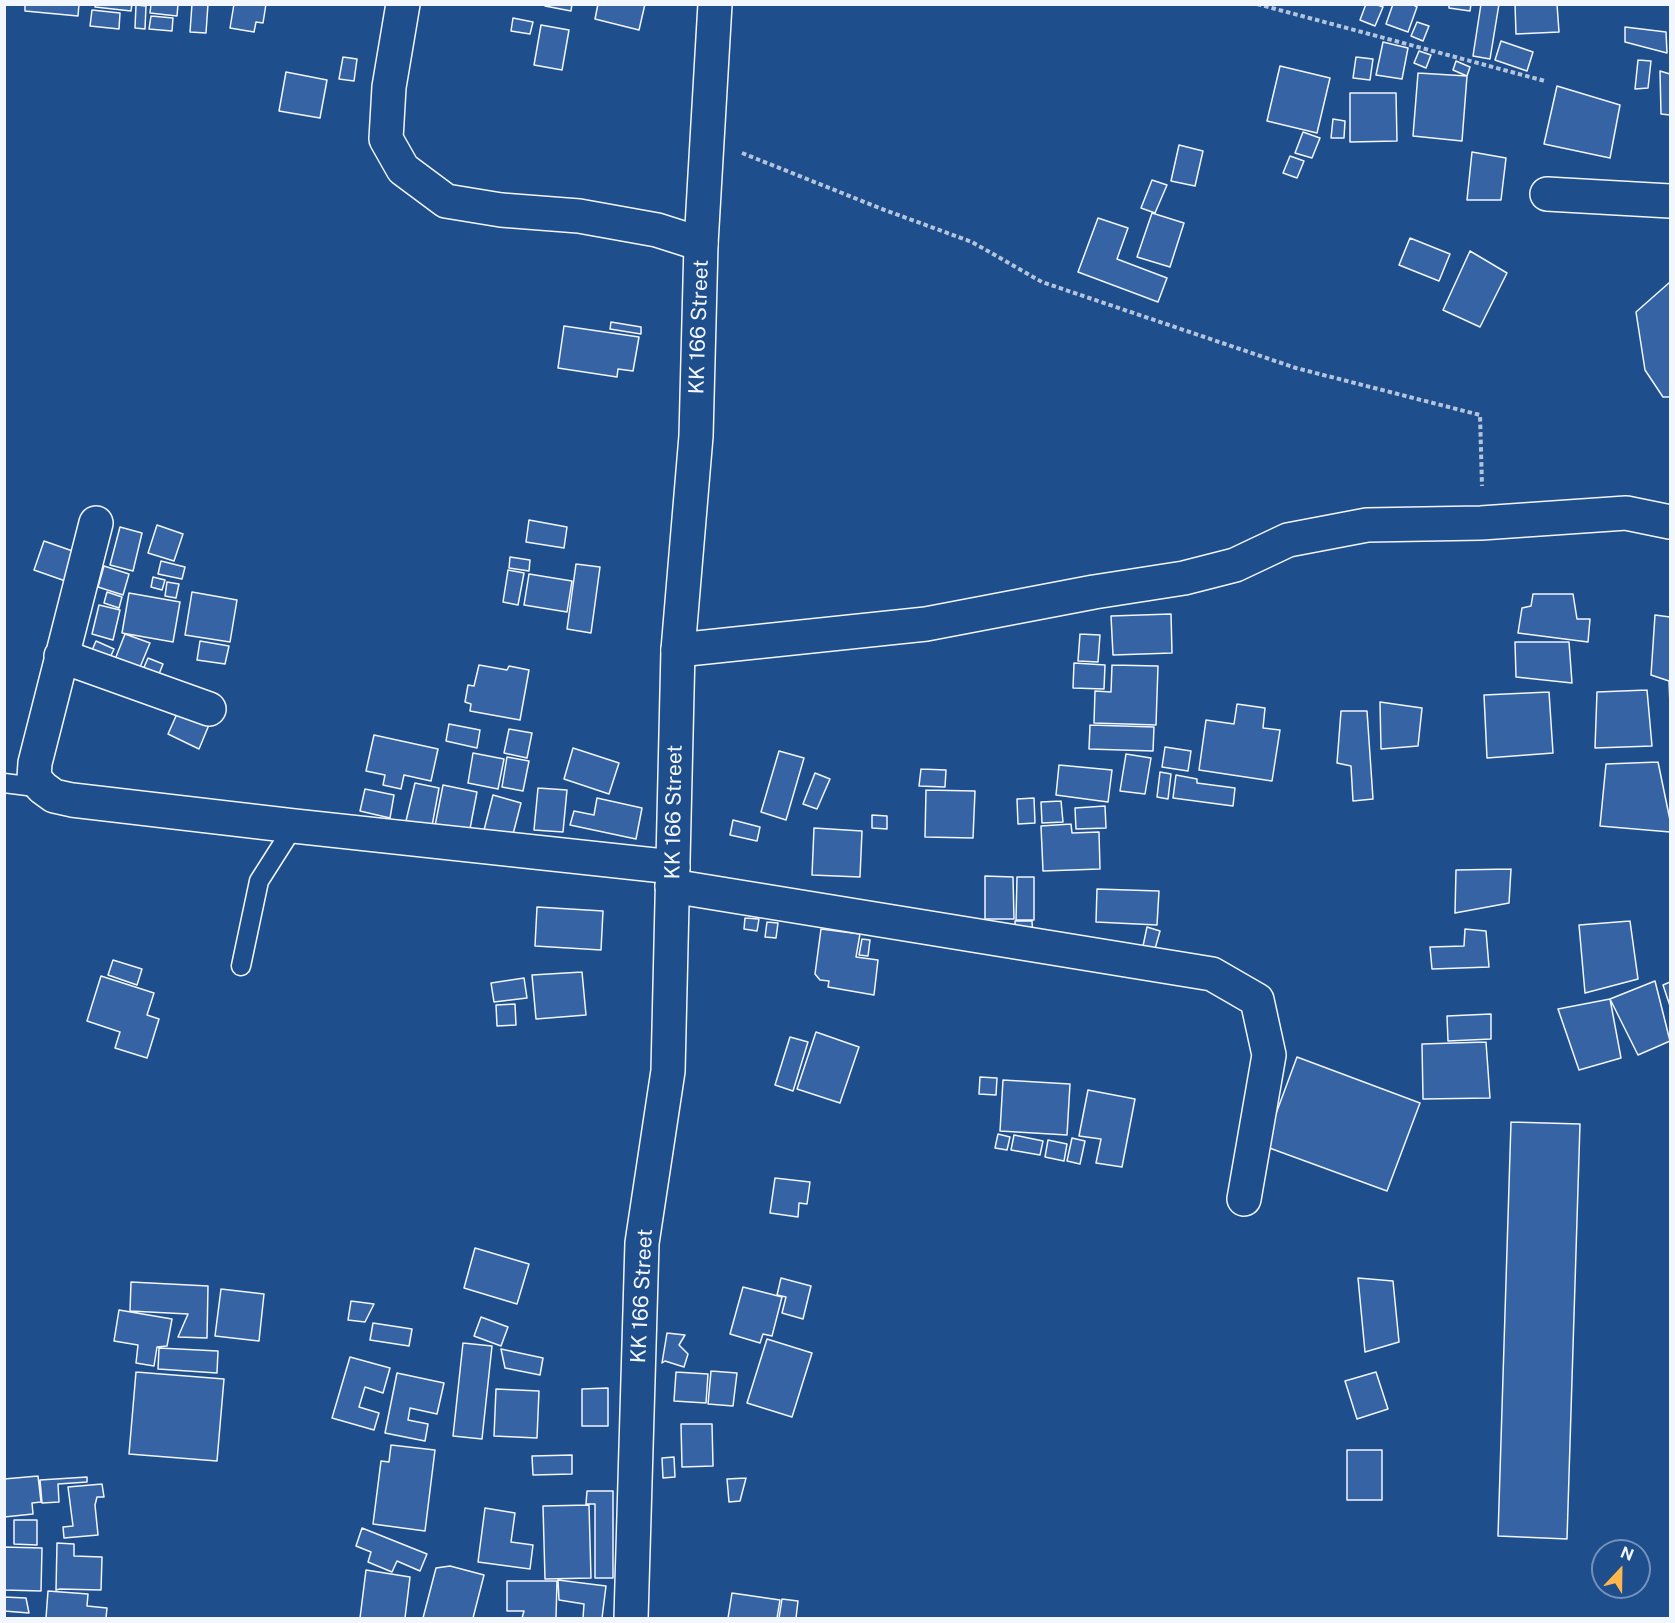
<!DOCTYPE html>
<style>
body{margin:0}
#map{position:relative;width:1675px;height:1623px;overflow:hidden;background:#1f4e8c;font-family:"Public Sans",sans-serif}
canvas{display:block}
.frame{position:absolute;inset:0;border:6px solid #f2f6ff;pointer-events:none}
.north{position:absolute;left:1591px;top:1539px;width:60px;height:60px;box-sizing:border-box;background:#1f4e8c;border:2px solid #7391ba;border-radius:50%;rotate:22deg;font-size:16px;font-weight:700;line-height:24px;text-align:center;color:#f2f6ff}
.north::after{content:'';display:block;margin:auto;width:21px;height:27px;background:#ffb74d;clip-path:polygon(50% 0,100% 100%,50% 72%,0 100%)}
</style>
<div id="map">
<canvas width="1675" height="1623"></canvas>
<div class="frame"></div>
<div class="north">N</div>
</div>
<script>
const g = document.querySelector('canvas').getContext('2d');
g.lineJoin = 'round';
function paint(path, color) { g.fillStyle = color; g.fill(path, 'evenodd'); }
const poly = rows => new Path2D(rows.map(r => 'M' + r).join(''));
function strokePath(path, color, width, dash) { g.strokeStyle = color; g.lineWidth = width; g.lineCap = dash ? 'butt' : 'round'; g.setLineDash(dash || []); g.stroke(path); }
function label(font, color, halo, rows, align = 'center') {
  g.font = font + ' "Public Sans",sans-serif'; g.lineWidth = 4.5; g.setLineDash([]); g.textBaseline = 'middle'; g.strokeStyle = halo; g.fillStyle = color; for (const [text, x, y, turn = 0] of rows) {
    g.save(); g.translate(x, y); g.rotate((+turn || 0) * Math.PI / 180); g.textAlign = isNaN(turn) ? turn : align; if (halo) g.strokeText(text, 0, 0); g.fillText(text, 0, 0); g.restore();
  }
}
const building = poly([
 [25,4,79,4,78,16,25,11,25,4],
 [96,4,132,4,131,11,95,7,96,4],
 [151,4,178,4,177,16,150,13,151,4],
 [192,4,208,4,206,33,190,32,192,4],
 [234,4,266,4,263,23,256,22,254,32,230,28,234,4],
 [545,4,572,4,571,11,545,6,545,4],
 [598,4,645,4,639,30,595,19,598,4],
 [1366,4,1375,4,1383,7,1375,26,1360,20,1366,4],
 [1393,4,1412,4,1417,7,1408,32,1386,24,1393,4],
 [1449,4,1471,4,1470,11,1449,8,1449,4],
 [1481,4,1499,4,1490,59,1473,56,1481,4],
 [1515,4,1557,4,1559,32,1516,34,1515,4],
 [136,5,146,6,145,29,135,28,136,5],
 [92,10,120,13,119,29,90,26,92,10],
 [151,16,173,18,172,31,149,29,151,16],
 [513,18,533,22,530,34,511,31,513,18],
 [1417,22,1429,26,1423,41,1411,36,1417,22],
 [541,25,569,30,562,70,534,65,541,25],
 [1625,27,1666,32,1667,53,1625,42,1625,27],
 [1501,41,1533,52,1527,71,1495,60,1501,41],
 [1383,42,1408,48,1402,79,1376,75,1383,42],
 [1419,51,1431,55,1426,68,1414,63,1419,51],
 [343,57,357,59,354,81,339,79,343,57],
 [1356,57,1373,59,1370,80,1353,78,1356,57],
 [1638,60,1651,61,1648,88,1635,89,1638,60],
 [1456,61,1470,67,1467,76,1453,70,1456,61],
 [1280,66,1330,78,1317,133,1267,121,1280,66],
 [1660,71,1670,74,1670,115,1661,114,1660,71],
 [286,72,327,80,320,118,279,111,286,72],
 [1418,73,1467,76,1462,141,1413,136,1418,73],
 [1557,86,1620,105,1610,158,1544,144,1557,86],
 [1350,93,1396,93,1397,141,1350,142,1350,93],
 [1333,119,1345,121,1344,138,1331,138,1333,119],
 [1303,132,1320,138,1312,158,1295,153,1303,132],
 [1179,145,1203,151,1195,186,1171,181,1179,145],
 [1472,152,1506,158,1501,200,1467,200,1472,152],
 [1290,156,1304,161,1297,178,1283,173,1290,156],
 [1152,180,1167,185,1155,213,1141,208,1152,180],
 [1152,213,1184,223,1170,267,1137,257,1152,213],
 [1098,218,1128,228,1117,259,1167,278,1158,302,1078,272,1098,218],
 [1410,238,1450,254,1439,281,1399,265,1410,238],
 [1470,251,1507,273,1480,327,1443,310,1470,251],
 [1670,282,1670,397,1663,397,1645,370,1636,312,1670,282],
 [611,322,641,327,641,334,610,329,611,322],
 [564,326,639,337,633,371,618,369,617,377,558,368,564,326],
 [529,520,567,527,564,548,526,542,529,520],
 [157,525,183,534,174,561,148,553,157,525],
 [120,527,142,533,133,571,110,565,120,527],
 [44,541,84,555,74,584,34,570,44,541],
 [510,557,530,560,529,571,509,568,510,557],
 [161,561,185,567,182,579,158,574,161,561],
 [576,564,600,567,591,633,567,629,576,564],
 [104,566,129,574,123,595,98,587,104,566],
 [508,570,524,573,518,605,503,602,508,570],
 [529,574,572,581,567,612,524,605,529,574],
 [153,577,165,580,162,590,151,587,153,577],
 [167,582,179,584,176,598,165,596,167,582],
 [107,592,122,597,119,608,104,603,107,592],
 [192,592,237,600,230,642,185,635,192,592],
 [129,593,180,602,173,642,122,633,129,593],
 [1533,594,1573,594,1577,619,1590,619,1588,642,1518,633,1522,608,1531,606,1533,594],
 [99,605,120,610,113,640,92,634,99,605],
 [1171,614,1172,653,1113,655,1111,616,1171,614],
 [1655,615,1670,617,1670,705,1669,681,1651,675,1655,615],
 [125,634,150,643,138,672,114,662,125,634],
 [1080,634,1100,635,1098,662,1078,661,1080,634],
 [96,641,114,649,108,662,90,655,96,641],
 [200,641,229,646,225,664,197,660,200,641],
 [1515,642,1569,642,1572,683,1516,677,1515,642],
 [148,658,163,664,157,679,142,672,148,658],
 [1074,663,1105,665,1104,689,1073,688,1074,663],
 [479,665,507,670,509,666,529,670,520,720,470,711,471,704,465,702,468,685,474,686,479,665],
 [1112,665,1158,666,1156,725,1094,723,1095,691,1111,692,1112,665],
 [1647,690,1652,746,1595,748,1597,692,1647,690],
 [1549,692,1553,753,1487,758,1484,695,1549,692],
 [1380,702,1422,708,1418,746,1381,749,1380,702],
 [1237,704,1265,708,1263,728,1280,730,1272,781,1199,770,1206,720,1234,724,1237,704],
 [180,707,211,720,199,749,168,734,180,707],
 [1341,711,1367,711,1373,799,1353,801,1351,766,1337,763,1341,711],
 [449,724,480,730,477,748,446,741,449,724],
 [1090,725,1154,727,1153,751,1089,749,1090,725],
 [509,729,532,733,527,758,504,753,509,729],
 [374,735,438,749,431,781,404,775,401,789,383,785,385,775,366,771,374,735],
 [1165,747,1191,751,1188,771,1162,767,1165,747],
 [573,748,619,763,609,794,564,779,573,748],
 [779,751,804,758,786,820,761,812,779,751],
 [473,753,504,759,498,789,468,783,473,753],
 [1126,754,1151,758,1145,794,1120,791,1126,754],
 [507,757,529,761,523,791,502,787,507,757],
 [1658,762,1670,820,1670,832,1600,826,1606,764,1658,762],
 [1059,765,1112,770,1108,802,1056,795,1059,765],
 [921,769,946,770,945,787,919,786,921,769],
 [1160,772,1171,774,1168,799,1157,797,1160,772],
 [815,773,830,779,817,809,803,804,815,773],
 [1176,775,1197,779,1197,783,1235,788,1233,806,1173,798,1176,775],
 [415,783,439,788,432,826,406,821,415,783],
 [443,785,477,792,469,834,435,826,443,785],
 [538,788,567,790,563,832,534,830,538,788],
 [365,789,394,795,390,818,360,811,365,789],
 [926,790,975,791,973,838,925,837,926,790],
 [493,795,521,803,511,842,483,834,493,795],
 [597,798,642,808,636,839,570,825,574,811,594,815,597,798],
 [1034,798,1035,823,1018,824,1017,799,1034,798],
 [1061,801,1063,822,1042,823,1041,802,1061,801],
 [1105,806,1106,828,1076,829,1075,808,1105,806],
 [872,815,887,816,887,829,872,828,872,815],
 [733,820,760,827,757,841,730,835,733,820],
 [1071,824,1072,833,1099,832,1100,869,1043,871,1041,826,1071,824],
 [814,828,862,831,860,877,812,875,814,828],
 [1511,869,1509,903,1455,913,1456,870,1511,869],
 [985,876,1013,877,1014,919,985,919,985,876],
 [1017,877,1034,877,1034,920,1016,920,1017,877],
 [1097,889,1159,891,1157,925,1096,922,1097,889],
 [537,907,603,911,601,950,535,946,537,907],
 [745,918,759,919,757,931,744,929,745,918],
 [1015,921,1032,921,1033,938,1016,938,1015,921],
 [1630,921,1638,979,1585,993,1579,925,1630,921],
 [767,922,778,923,776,938,765,937,767,922],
 [1147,927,1160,931,1155,949,1143,946,1147,927],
 [821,929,860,934,856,957,878,960,874,995,828,987,829,981,820,980,815,974,821,929],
 [1465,929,1486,931,1489,967,1432,969,1430,947,1464,946,1465,929],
 [862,939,870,940,868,956,859,955,862,939],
 [113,960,142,969,137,985,108,975,113,960],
 [582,972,586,1015,536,1019,532,975,582,972],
 [101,976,154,993,147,1015,159,1019,147,1058,115,1048,120,1032,87,1021,101,976],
 [524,978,527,998,494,1002,491,983,524,978],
 [1655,981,1670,1041,1638,1055,1610,999,1655,981],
 [1670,982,1670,1006,1663,985,1670,982],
 [1610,999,1621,1058,1579,1070,1558,1009,1610,999],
 [515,1004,516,1025,497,1026,496,1005,515,1004],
 [1491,1014,1491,1039,1448,1041,1447,1016,1491,1014],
 [816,1032,859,1047,840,1103,797,1089,816,1032],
 [790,1037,808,1042,793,1091,775,1085,790,1037],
 [1486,1042,1490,1098,1423,1099,1422,1044,1486,1042],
 [1297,1057,1420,1103,1387,1191,1264,1146,1297,1057],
 [980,1077,997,1078,996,1095,979,1094,980,1077],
 [1003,1080,1070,1084,1067,1135,1000,1131,1003,1080],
 [1088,1090,1135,1099,1122,1167,1096,1163,1101,1139,1079,1136,1088,1090],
 [1511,1122,1580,1124,1567,1539,1498,1536,1511,1122],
 [998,1134,1010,1137,1007,1150,995,1148,998,1134],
 [1014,1135,1043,1141,1040,1155,1011,1150,1014,1135],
 [1072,1138,1085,1141,1080,1164,1067,1161,1072,1138],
 [1048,1140,1067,1144,1064,1161,1045,1157,1048,1140],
 [775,1178,810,1182,807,1204,799,1203,798,1217,770,1213,775,1178],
 [475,1248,529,1264,517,1304,464,1288,475,1248],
 [781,1278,811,1286,803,1319,782,1313,786,1297,777,1295,781,1278],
 [1358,1278,1393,1281,1399,1342,1365,1352,1358,1278],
 [131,1282,208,1286,207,1338,178,1337,188,1314,130,1311,131,1282],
 [743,1287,782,1297,772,1336,763,1334,760,1343,730,1334,743,1287],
 [221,1289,264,1294,259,1341,215,1336,221,1289],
 [351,1301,374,1304,365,1322,348,1320,351,1301],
 [119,1310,172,1319,167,1346,157,1347,154,1366,136,1363,138,1345,114,1341,119,1310],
 [481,1317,508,1327,501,1346,474,1336,481,1317],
 [373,1323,412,1329,409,1346,370,1340,373,1323],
 [667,1333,685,1335,679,1345,688,1354,684,1367,665,1361,662,1363,667,1333],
 [767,1339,812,1353,792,1417,747,1403,767,1339],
 [463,1343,492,1346,482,1439,453,1436,463,1343],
 [159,1348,218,1351,217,1373,158,1369,159,1348],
 [501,1349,543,1358,540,1375,505,1368,501,1349],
 [350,1357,390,1368,383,1393,365,1387,359,1407,379,1413,374,1430,332,1418,350,1357],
 [711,1371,737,1373,733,1406,708,1404,711,1371],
 [136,1372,224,1379,217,1461,129,1454,136,1372],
 [676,1372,708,1374,706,1403,674,1401,676,1372],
 [1376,1372,1388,1409,1357,1419,1345,1381,1376,1372],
 [397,1373,444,1383,437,1414,410,1408,408,1420,428,1424,425,1441,385,1433,397,1373],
 [608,1388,608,1426,582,1426,582,1389,608,1388],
 [496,1389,539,1391,537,1438,494,1436,496,1389],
 [681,1424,712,1424,713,1466,682,1467,681,1424],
 [391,1445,435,1450,425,1531,373,1524,381,1461,389,1462,391,1445],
 [1347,1450,1382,1450,1382,1500,1347,1500,1347,1450],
 [572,1455,572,1474,533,1475,532,1456,572,1455],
 [674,1457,675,1477,663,1478,662,1458,674,1457],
 [38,1476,41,1502,32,1503,33,1514,4,1517,4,1479,38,1476],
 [87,1477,87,1482,58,1484,59,1502,42,1503,40,1480,87,1477],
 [746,1478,740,1501,729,1502,727,1479,746,1478],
 [102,1484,104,1497,97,1497,95,1505,98,1535,64,1538,63,1527,73,1526,68,1487,102,1484],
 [587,1491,613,1491,613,1578,595,1578,595,1504,586,1504,587,1491],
 [589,1505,591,1578,545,1579,543,1506,589,1505],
 [485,1508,515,1513,511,1542,533,1545,530,1569,478,1562,485,1508],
 [14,1520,37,1520,37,1545,14,1544,14,1520],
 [362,1528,427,1554,420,1571,397,1561,392,1572,368,1562,371,1552,356,1546,362,1528],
 [57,1543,74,1544,74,1556,102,1557,101,1590,60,1589,56,1590,57,1543],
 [4,1547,42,1548,41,1591,4,1590,4,1547],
 [450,1566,484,1575,473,1618,423,1618,436,1568,450,1566],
 [366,1570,410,1577,405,1618,360,1618,366,1570],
 [558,1580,606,1586,602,1618,583,1618,584,1604,559,1600,558,1580],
 [507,1581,557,1581,556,1618,522,1618,524,1611,507,1611,507,1581],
 [48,1591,88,1594,87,1606,107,1608,106,1618,46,1618,48,1591],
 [732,1593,780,1600,777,1618,728,1618,732,1593],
 [4,1597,26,1598,29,1613,4,1611,4,1597],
 [782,1599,798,1601,796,1618,779,1618,782,1599]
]);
const path = poly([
 [1257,4,1545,81],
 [742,153,882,209,972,242,1042,282,1296,368,1480,415,1482,486]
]);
const service = poly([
 [4,783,43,788],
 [241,966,259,881,294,826]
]);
const minor = poly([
 [403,4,389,87,386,139,403,169,446,201,501,210,579,216,657,230,701,244],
 [1547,194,1670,201],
 [96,523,35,763,34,778,43,788,54,796,72,800,294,826,673,867],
 [678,650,926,624,1094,592,1184,578,1235,565,1288,540,1367,525,1481,523,1626,513,1670,522],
 [61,656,209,709],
 [672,886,1212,974,1257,1000,1269,1055,1244,1199]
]);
const tertiary = poly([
 [631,1618,642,1243,668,1071,678,650,696,436,701,244,715,4]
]);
const streetNames = [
 ["KK 166 Street",699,327,-88],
 ["KK 166 Street",674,812,-89],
 ["KK 166 Street",642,1296,-87]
];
paint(building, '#3563a3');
strokePath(building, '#f2f6ff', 1.5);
strokePath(service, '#f2f6ff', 21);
strokePath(minor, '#f2f6ff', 36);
strokePath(tertiary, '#f2f6ff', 36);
strokePath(path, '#b3c4dc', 4, [4.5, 3]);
strokePath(service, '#1f4e8c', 18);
strokePath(minor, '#1f4e8c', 33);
strokePath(tertiary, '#1f4e8c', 33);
label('21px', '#f2f6ff', '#1f4e8c', streetNames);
</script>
